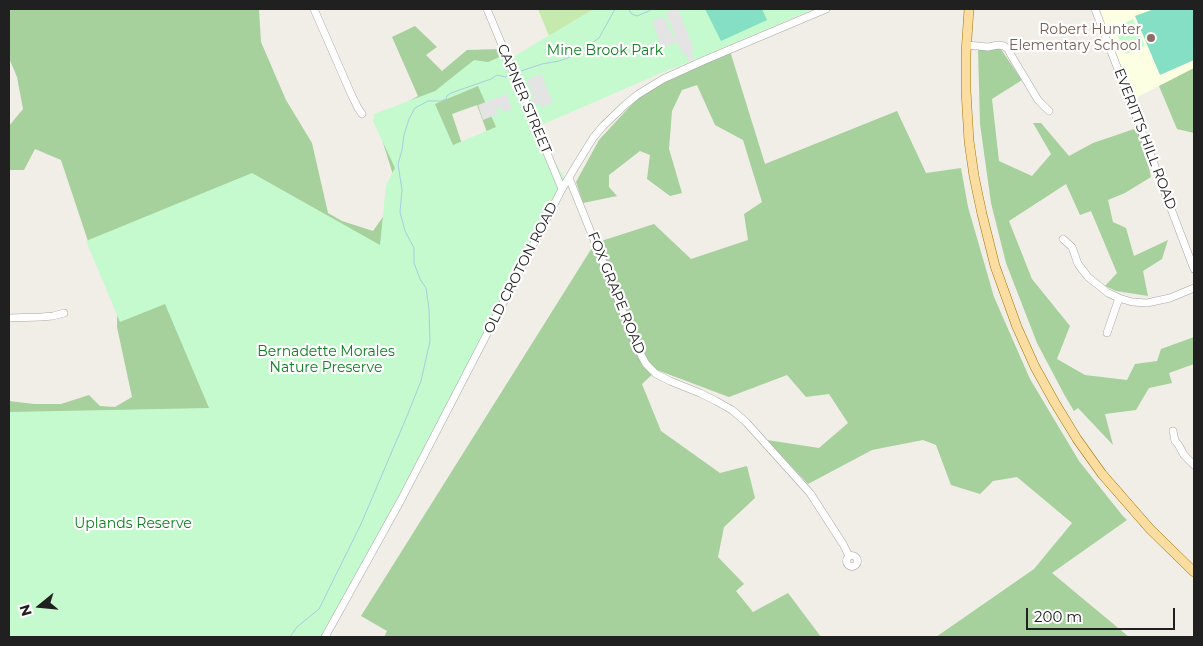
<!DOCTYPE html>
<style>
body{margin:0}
#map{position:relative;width:1203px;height:646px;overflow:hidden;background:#f1eee7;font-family:Montserrat,sans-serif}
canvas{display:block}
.frame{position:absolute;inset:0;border:10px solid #202020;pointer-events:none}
.north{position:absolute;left:15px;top:581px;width:50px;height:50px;-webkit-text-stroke:4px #fff;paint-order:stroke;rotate:253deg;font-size:14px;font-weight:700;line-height:20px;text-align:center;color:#202020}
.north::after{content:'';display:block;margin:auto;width:18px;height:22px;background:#202020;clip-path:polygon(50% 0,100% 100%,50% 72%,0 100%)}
.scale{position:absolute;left:1026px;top:608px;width:149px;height:22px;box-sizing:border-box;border:2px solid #202020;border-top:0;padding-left:6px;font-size:15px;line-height:18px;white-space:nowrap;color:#202020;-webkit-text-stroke:4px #fff;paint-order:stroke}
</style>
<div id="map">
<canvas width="1203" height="646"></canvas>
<div class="frame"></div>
<div class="north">N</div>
<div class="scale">200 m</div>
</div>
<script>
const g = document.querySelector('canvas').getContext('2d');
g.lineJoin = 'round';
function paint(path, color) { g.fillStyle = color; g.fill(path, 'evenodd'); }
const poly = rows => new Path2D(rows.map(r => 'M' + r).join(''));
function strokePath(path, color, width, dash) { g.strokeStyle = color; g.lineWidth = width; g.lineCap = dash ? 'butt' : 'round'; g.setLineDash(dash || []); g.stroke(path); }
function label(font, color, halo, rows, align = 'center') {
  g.font = font + ' Montserrat,sans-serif'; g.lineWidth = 4.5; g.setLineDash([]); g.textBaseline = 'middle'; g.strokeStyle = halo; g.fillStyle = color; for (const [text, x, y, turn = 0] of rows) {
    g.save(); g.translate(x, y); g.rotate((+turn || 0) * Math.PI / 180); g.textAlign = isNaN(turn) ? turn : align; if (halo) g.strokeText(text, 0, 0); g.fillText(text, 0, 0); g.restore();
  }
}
const education = poly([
 [1097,9,1194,9,1194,68,1132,100]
]);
const grass = poly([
 [538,9,594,9,549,36]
]);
const forest = poly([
 [9,9,259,9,261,42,286,100,312,143,328,213,342,221,373,231,399,194,376,120,418,96,392,37,415,26,437,47,426,55,442,71,467,50,500,49,516,90,321,633,329,637,9,637,9,401,34,404,61,404,89,395,100,406,115,407,132,397,117,327,118,271,93,256,61,160,35,149,24,170,9,170,9,126,23,109,17,77,9,58],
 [477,105,488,135,462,144,452,114],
 [998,45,1022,80,992,99,999,161,1032,176,1051,154,1033,123,1041,123,1069,156,1093,143,1140,127,1151,177,1125,193,1108,200,1113,222,1126,228,1134,256,1168,240,1162,259,1143,271,1148,296,1116,291,1105,286,1117,273,1091,211,1080,215,1066,184,1009,221,1032,279,1070,326,1057,359,1085,375,1127,380,1135,364,1157,361,1161,349,1194,337,1194,364,1169,373,1172,383,1149,388,1136,410,1105,414,1113,445,1078,408,1074,411,1065,396,1037,343,1006,263,991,203,980,124,978,49],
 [730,51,765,164,897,111,926,173,961,168,968,207,994,297,1030,379,1079,461,1122,515,1127,520,1052,573,1129,637,983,637,981,636,979,637,936,637,1034,569,1072,523,1017,477,993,481,980,494,951,485,936,445,923,440,872,450,808,484,767,440,819,448,848,423,829,394,806,397,787,375,729,397,657,370,642,384,661,431,720,473,747,466,755,498,724,527,718,557,744,584,736,591,753,612,788,593,821,637,384,637,387,631,361,616,595,243,654,224,691,259,748,240,744,214,762,202,743,140,715,125,697,85,682,90,672,111,669,149,682,193,670,196,647,179,650,155,640,151,609,175,609,187,617,196,583,203,576,182,599,140,646,89],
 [1194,68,1194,133,1177,129,1159,86]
]);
const park = poly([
 [594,9,814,9,687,63,666,71,539,126,511,58],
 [1133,19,1145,46,1126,54,1114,28],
 [502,56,526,113,564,177,422,453,342,601,320,637,9,637,9,412,209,408,165,304,120,322,86,241,252,173,380,245,386,185,395,168,373,121,374,114,435,91,474,60,488,62],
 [478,86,496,127,453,145,435,104]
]);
const pitch = poly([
 [705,9,762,9,767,20,721,41],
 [1154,9,1194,9,1194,60,1160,75,1135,16]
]);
const parking = poly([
 [673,9,678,9,694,49,691,51,694,59,688,61,685,53,683,54,677,42,662,48,652,21,660,17,664,17,673,37,675,36,666,13],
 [541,74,553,103,542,107,539,103,533,105,531,100,533,97,527,80],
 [507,94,512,109,503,112,500,107,496,109,498,114,483,120,478,105]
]);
const stream = poly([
 [628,9,632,14,637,16,649,11,652,9],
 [518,72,542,64,559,61,573,56,599,38,615,9],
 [290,637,297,627,319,609,361,524,407,416,421,381,430,341,429,309,426,288,420,279,414,263,414,248,405,231,400,212,402,190,398,164,402,150,404,135,409,119,415,108,428,101,441,101,446,99,447,96,451,93,491,79,497,75,505,77,510,75]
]);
const minor = poly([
 [314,9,352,96,358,108,362,114],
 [487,9,562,189],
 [1095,9,1194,269],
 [967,45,988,47,998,45,1004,46,1008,49,1011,55,1038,100,1049,111],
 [569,178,638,349,646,364,656,374,670,381,700,393,716,401,732,410,746,422,810,493,843,544,849,556],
 [1063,239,1072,247,1078,264,1088,277,1108,293,1119,298,1132,302,1147,303,1170,298,1194,288],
 [9,318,41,317,53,316,64,313],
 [1107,333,1119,298],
 [1173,431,1175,441,1178,444,1184,455,1194,465],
 '846.5 561a5.5 5.5 0 1 1 11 0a5.5 5.5 0 1 1-11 0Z',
 [325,637,401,500,562,189,577,164,593,138,603,126,625,105,637,95,663,79,705,60,826,9]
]);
const major = poly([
 [969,9,966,53,966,91,969,141,974,176,982,214,995,266,1017,327,1035,367,1055,403,1077,439,1102,474,1150,529,1194,572]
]);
const markers = [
 [1151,38,5,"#8d6e63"]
];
const educationNames = [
 ["Robert Hunter",1141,30],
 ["Elementary School",1141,46]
];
const parkNames = [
 ["Mine Brook Park",605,51],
 ["Bernadette Morales",326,352],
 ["Nature Preserve",326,368],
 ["Uplands Reserve",133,524]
];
const streetNames = [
 ["CAPNER STREET",524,99,67],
 ["EVERITTS HILL ROAD",1145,139,69],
 ["OLD CROTON ROAD",521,268,-63],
 ["FOX GRAPE ROAD",616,293,68]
];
paint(education, '#fcffe2');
paint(grass, '#c6eaad');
paint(forest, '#a6d09c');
paint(park, '#c5face');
paint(pitch, '#85dfc5');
paint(parking, '#e4e4e4');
strokePath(stream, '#a8cdde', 1);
strokePath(minor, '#a7a7a7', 8);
strokePath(major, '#9c7700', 10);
strokePath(minor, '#fff', 7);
strokePath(major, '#fcdda1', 9);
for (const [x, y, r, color] of markers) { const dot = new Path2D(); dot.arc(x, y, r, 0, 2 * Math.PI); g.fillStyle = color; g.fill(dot); strokePath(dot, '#fff', 2); }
label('14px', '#785e54', '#fff', educationNames, 'right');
label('14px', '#0c8120', '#fff', parkNames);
label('14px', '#202020', '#fff', streetNames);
</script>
